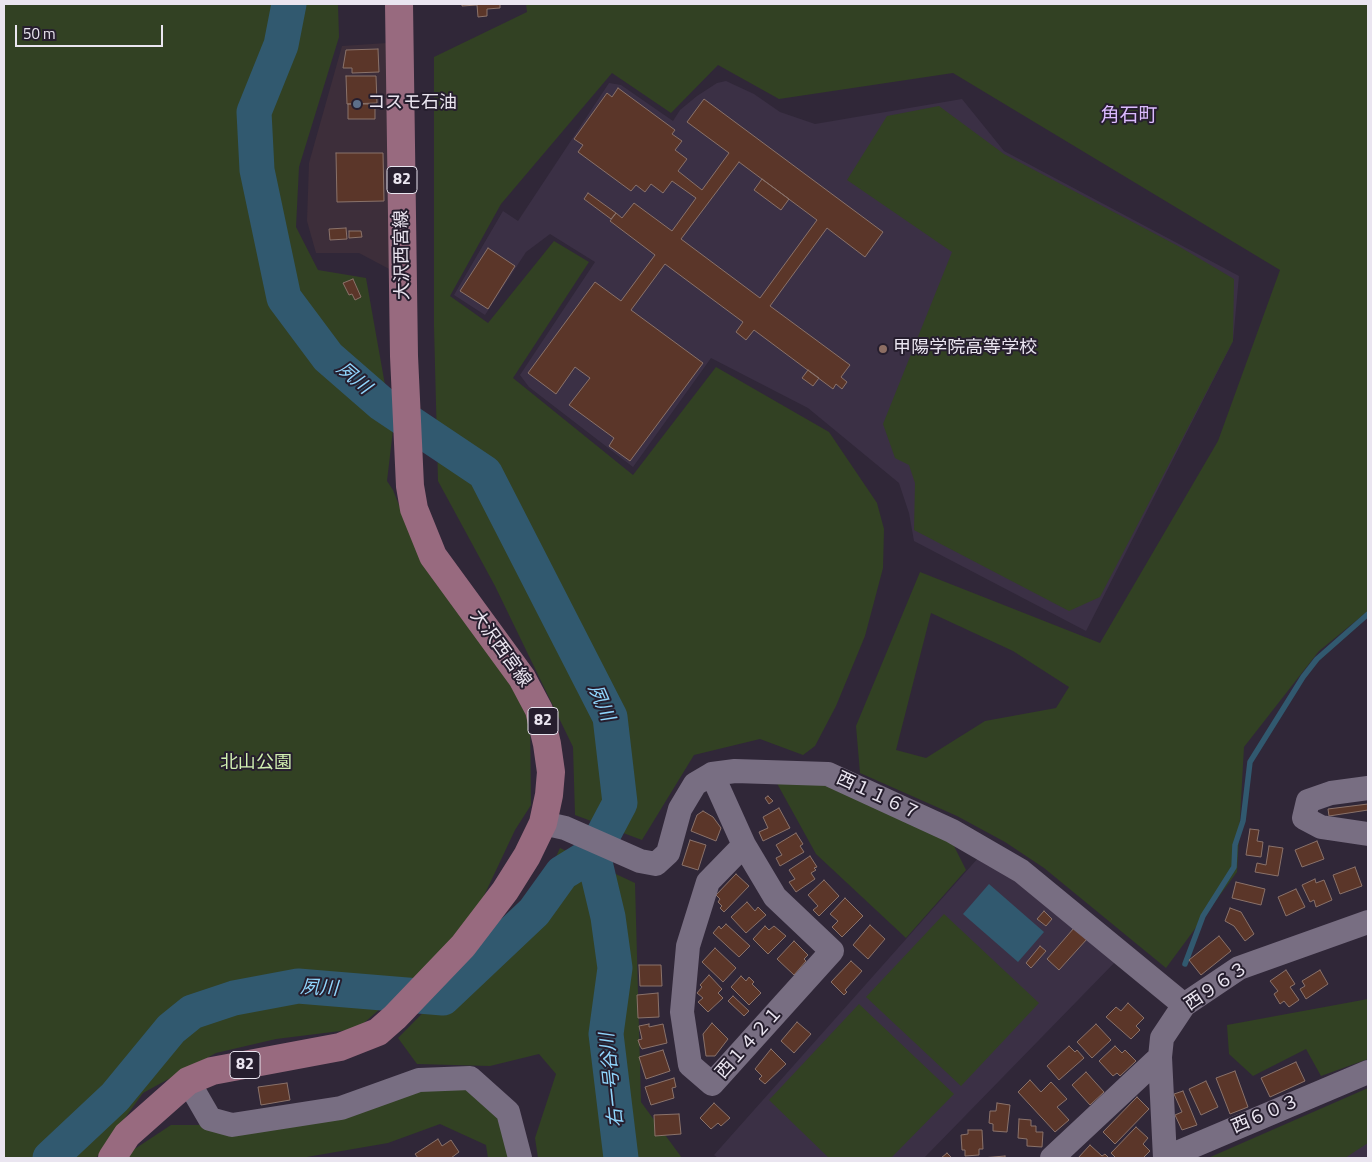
<!DOCTYPE html>
<meta charset="utf-8">
<style>
body{margin:0}
#map{position:relative;width:1372px;height:1162px;overflow:hidden;background:#302738;font-family:"Titillium Web",sans-serif}
canvas{display:block}
.frame{position:absolute;inset:0;border:5px solid #eae5f0;pointer-events:none}
.scale{position:absolute;left:15px;top:25px;width:148px;height:22px;box-sizing:border-box;border:2px solid #eae5f0;border-top:0;padding-left:6px;font-size:15px;line-height:18px;white-space:nowrap;color:#eae5f0;-webkit-text-stroke:4px #261e2e;paint-order:stroke}
</style>
<div id="map">
<canvas width="1372" height="1162"></canvas>
<div class="frame"></div>
<div class="scale">50 m</div>
</div>
<script>
const g = document.querySelector('canvas').getContext('2d');
g.lineJoin = 'round';
function paint(path, color) { g.fillStyle = color; g.fill(path, 'evenodd'); }
const poly = rows => new Path2D(rows.map(r => 'M' + r).join(''));
function strokePath(path, color, width, dash) { g.strokeStyle = color; g.lineWidth = width; g.lineCap = dash ? 'butt' : 'round'; g.setLineDash(dash || []); g.stroke(path); }
function label(font, color, halo, rows, align = 'center') {
  g.font = font + ' "Titillium Web","Noto Sans JP",sans-serif'; g.lineWidth = 4; g.setLineDash([]); g.textBaseline = 'middle'; g.strokeStyle = halo; g.fillStyle = color; for (const [text, x, y, turn = 0] of rows) {
    g.save(); g.translate(x, y); g.rotate((+turn || 0) * Math.PI / 180); g.textAlign = isNaN(turn) ? turn : align; if (halo) g.strokeText(text, 0, 0); g.fillText(text, 0, 0); g.restore();
  }
}
const commercial = poly([
 [387,43,393,271,359,253,316,253,307,221,309,163,342,46]
]);
const built = poly([
 [726,81,754,94,780,112,815,124,962,99,1004,151,1239,276,1233,341,1086,631,914,541,909,513,899,483,808,408,711,358,633,467,529,387,520,375,595,262,550,234,526,252,485,315,454,295,503,211,518,221,609,83,621,85,673,121,680,110,697,96,717,83],
 [979,857,1010,877,1117,960,924,1158,718,1158,714,1155],
 [1368,1132,1368,1158,1332,1158]
]);
const green = poly([
 [4,4,338,4,339,37,299,167,296,227,318,270,366,278,393,430,387,481,393,490,421,560,530,711,531,805,515,830,466,934,357,1029,276,1039,216,1053,143,1093,96,1158,4,1158],
 [526,4,1368,4,1368,611,1319,651,1244,747,1237,872,1166,968,1044,868,1005,842,957,816,860,773,856,726,920,572,1100,643,1218,441,1280,270,953,73,779,99,718,65,671,113,612,73,501,204,450,296,488,323,554,241,589,262,513,378,633,475,716,367,829,432,877,503,884,529,883,568,865,636,836,706,815,746,803,755,760,739,694,755,642,840,575,815,573,747,495,586,438,481,434,327,434,57,527,12],
 [931,613,1013,651,1069,687,1056,708,985,721,926,758,896,750],
 [939,106,1004,154,1180,247,1234,279,1233,341,1100,597,1069,611,914,530,915,483,909,465,895,458,883,424,952,252,847,180,887,116],
 [774,778,825,784,952,842,966,870,906,938,816,854],
 [560,848,635,883,641,1102,682,1158,538,1158,535,1138,556,1074,539,1054,490,1066,417,1064,398,1038,538,896],
 [944,914,1039,1003,961,1086,866,997],
 [1368,999,1368,1059,1321,1076,1306,1049,1253,1076,1229,1054,1227,1025],
 [859,1004,954,1094,891,1158,829,1158,769,1100],
 [426,1086,469,1089,496,1110,511,1158,488,1158,486,1145,440,1124,388,1143,301,1158,126,1158,127,1154,171,1125,203,1125],
 [1368,1088,1368,1143,1345,1158,1208,1158]
]);
const water = poly([
 [989,884,1044,932,1018,962,963,914]
]);
const stream = poly([
 [1185,964,1203,916,1234,867,1235,845,1243,821,1250,762,1303,677,1317,659,1368,614]
]);
const river = poly([
 [593,854,608,917,615,968,606,1034,621,1158],
 [50,1158,115,1097,171,1029,192,1012,234,998,298,986,443,998,534,912,562,873,593,854,620,803,610,717,485,473,382,404,328,357,284,298,257,170,254,112,281,45,289,4]
]);
const building = poly([
 [462,4,500,4,500,8,487,9,487,16,478,17,477,5,462,6,462,4],
 [378,49,379,72,352,73,352,68,343,68,346,50,378,49],
 [346,76,376,76,377,103,347,104,346,76],
 [618,88,675,130,672,134,682,141,675,150,687,159,678,171,702,190,729,153,687,122,704,99,883,232,865,257,827,228,770,306,850,365,841,377,847,382,842,389,836,384,833,389,754,330,746,340,736,332,743,322,665,264,631,310,703,363,630,461,609,446,614,438,569,405,590,378,575,367,556,394,528,373,595,282,621,301,655,255,610,221,616,213,622,218,634,203,672,231,696,198,672,181,663,193,651,184,645,192,636,185,631,191,578,152,583,145,574,139,607,93,612,97,618,88],
 [739,162,817,220,760,298,681,239,739,162],
 [348,104,375,104,375,119,348,119,348,104],
 [336,153,383,153,384,201,337,202,336,153],
 [762,179,789,199,781,210,754,190,762,179],
 [588,193,616,213,611,219,584,199,588,193],
 [346,228,347,239,330,240,329,229,346,228],
 [349,231,361,231,362,237,349,238,349,231],
 [488,248,515,266,488,309,460,291,488,248],
 [353,279,361,297,355,300,352,294,349,295,343,283,353,279],
 [808,370,819,378,813,386,802,378,808,370],
 [768,796,773,801,769,804,765,798,768,796],
 [1368,804,1368,810,1329,816,1328,809,1368,804],
 [779,808,790,828,763,841,759,832,768,828,763,817,779,808],
 [703,811,713,817,721,828,716,841,691,831,697,815,703,811],
 [1250,829,1259,830,1257,841,1263,842,1261,857,1246,855,1250,829],
 [796,833,803,844,800,846,804,852,780,866,776,858,782,855,776,845,796,833],
 [690,840,706,845,698,870,682,865,690,840],
 [1317,841,1324,859,1302,867,1295,850,1317,841],
 [1269,846,1283,848,1278,876,1255,872,1257,863,1266,865,1269,846],
 [810,856,817,867,814,868,816,870,811,873,815,879,796,892,789,882,795,879,789,870,810,856],
 [1355,867,1362,886,1340,894,1333,875,1355,867],
 [736,874,749,886,724,912,720,908,722,906,718,902,720,899,716,895,736,874],
 [1315,879,1316,883,1324,880,1332,900,1316,907,1314,900,1310,902,1302,885,1315,879],
 [824,880,839,896,819,916,813,910,818,906,808,895,824,880],
 [1236,882,1265,889,1261,905,1232,898,1236,882],
 [1296,889,1305,907,1286,916,1278,897,1296,889],
 [845,898,863,916,842,937,832,927,838,921,830,914,845,898],
 [747,902,755,911,758,907,766,915,746,933,731,917,747,902],
 [1230,908,1241,912,1254,934,1245,941,1234,926,1225,921,1230,908],
 [1044,911,1052,919,1046,926,1037,919,1044,911],
 [726,924,750,946,739,957,713,933,719,926,721,929,726,924],
 [870,925,885,939,868,959,853,945,870,925],
 [765,926,769,930,774,926,786,936,768,954,753,939,765,926],
 [1074,928,1087,939,1059,970,1047,959,1074,928],
 [1219,936,1231,951,1201,975,1189,960,1219,936],
 [794,941,808,955,804,959,806,961,794,975,777,959,794,941],
 [1040,946,1046,951,1031,968,1026,963,1040,946],
 [715,948,736,968,723,982,702,962,715,948],
 [851,961,862,971,845,990,847,992,844,995,831,982,851,961],
 [639,965,661,965,662,986,640,986,639,965],
 [1286,970,1295,984,1290,987,1299,1000,1289,1007,1284,1001,1280,1004,1274,994,1278,991,1270,981,1286,970],
 [1320,970,1328,984,1306,999,1300,989,1305,986,1302,981,1320,970],
 [709,975,722,989,718,993,723,998,708,1012,698,1002,703,998,697,993,702,987,700,985,709,975],
 [741,976,746,981,749,977,754,982,752,984,761,993,749,1005,731,987,741,976],
 [658,993,659,1017,638,1018,637,995,658,993],
 [733,996,749,1011,744,1016,728,1001,733,996],
 [1128,1003,1144,1018,1136,1026,1140,1030,1131,1039,1106,1017,1116,1007,1121,1011,1128,1003],
 [797,1022,811,1034,794,1053,781,1041,797,1022],
 [712,1023,728,1039,715,1056,706,1056,703,1034,712,1023],
 [649,1024,649,1027,663,1024,667,1043,642,1049,640,1046,638,1040,642,1039,639,1026,649,1024],
 [1096,1024,1111,1040,1092,1058,1077,1042,1096,1024],
 [1069,1046,1075,1052,1077,1050,1084,1058,1059,1080,1047,1066,1069,1046],
 [1115,1046,1122,1053,1125,1050,1136,1061,1120,1076,1117,1073,1113,1076,1099,1061,1115,1046],
 [771,1049,786,1064,765,1084,759,1079,762,1076,755,1069,771,1049],
 [663,1050,670,1071,646,1079,639,1057,663,1050],
 [1296,1062,1305,1081,1270,1097,1261,1078,1296,1062],
 [1235,1071,1248,1107,1230,1114,1216,1078,1235,1071],
 [1086,1072,1104,1092,1090,1105,1072,1085,1086,1072],
 [674,1078,676,1087,672,1088,674,1098,651,1105,645,1087,674,1078],
 [1030,1080,1041,1092,1051,1082,1067,1099,1057,1107,1069,1120,1055,1132,1018,1092,1030,1080],
 [1206,1081,1218,1107,1201,1115,1189,1089,1206,1081],
 [287,1083,290,1100,261,1105,258,1087,287,1083],
 [1183,1091,1197,1125,1182,1130,1175,1115,1182,1112,1174,1094,1183,1091],
 [1137,1097,1149,1109,1115,1144,1103,1132,1137,1097],
 [714,1103,730,1118,721,1126,718,1123,711,1129,700,1118,714,1103],
 [997,1103,1010,1105,1007,1132,993,1131,993,1124,989,1123,990,1111,996,1111,997,1103],
 [679,1114,681,1134,655,1136,654,1115,679,1114],
 [1019,1119,1031,1120,1031,1126,1036,1126,1036,1132,1043,1132,1042,1147,1027,1146,1027,1139,1018,1138,1019,1119],
 [1136,1127,1148,1138,1143,1144,1150,1151,1143,1158,1116,1158,1111,1153,1136,1127],
 [968,1130,982,1130,983,1149,979,1149,979,1155,965,1156,965,1150,962,1150,961,1135,968,1134,968,1130],
 [438,1139,442,1146,451,1140,459,1152,451,1158,418,1158,415,1154,438,1139],
 [1090,1145,1102,1156,1105,1154,1109,1158,1078,1158,1090,1145],
 [947,1153,952,1158,941,1158,947,1153],
 [1005,1156,1005,1158,982,1158,1005,1156]
]);
const minor = poly([
 [712,774,744,845,708,882,688,946,682,1012,690,1065,712,1084,832,951,775,897,744,845],
 [1368,788,1331,793,1308,801,1304,818,1321,827,1368,834],
 [543,823,565,828,640,861,656,864,668,853,680,809,695,784,712,774,735,771,828,774,952,831,1021,871,1184,1005],
 [188,1081,210,1119,232,1125,341,1108,419,1080,470,1078,508,1112,520,1158],
 [1052,1158,1160,1057],
 [1165,1158,1160,1057,1162,1038,1184,1005,1239,968,1368,922],
 [1165,1158,1368,1072]
]);
const major = poly([
 [112,1158,127,1135,188,1081,212,1071,340,1047,378,1032,395,1017,463,946,505,891,527,856,543,823,549,795,551,772,547,744,539,710,522,678,433,556,414,509,410,486,404,356,399,4]
]);
const markers = [
 [357,104,5,"#5c6f8a"],
 [883,349,5,"#8d6e63"]
];
const shields = [
 [402,180,30],
 [543,721,30],
 [245,1065,30]
];
const shieldNames = [
 ["82",402,180],
 ["82",543,721],
 ["82",245,1065]
];
const poiNames = [
 ["コスモ石油",367,104],
 ["甲陽学院高等学校",893,349]
];
const streetNames = [
 ["大沢西宮線",403,255,-91],
 ["大沢西宮線",500,649,54],
 ["西１１６７",878,797,25],
 ["西９６３",1217,987,-34],
 ["西１４２１",750,1043,-48],
 ["西６０３",1266,1115,-23]
];
const parkNames = [
 ["北山公園",256,764]
];
const neighbourhoodNames = [
 ["角石町",1129,116]
];
const waterNames = [
 ["夙川",353,379,40],
 ["夙川",600,703,67],
 ["夙川",319,989,3],
 ["右一号谷川",613,1080,-96]
];
paint(commercial, '#3d2e3a');
paint(built, '#3b3045');
paint(green, '#324123');
paint(water, '#31596f');
strokePath(stream, '#31596f', 5.5);
strokePath(river, '#31596f', 35);
paint(building, '#5b3629');
strokePath(building, '#8a726a', 1);
strokePath(minor, '#786e82', 24);
strokePath(major, '#986a7f', 28);
for (const [x, y, r, color] of markers) { const dot = new Path2D(); dot.arc(x, y, r, 0, 2 * Math.PI); g.fillStyle = color; g.fill(dot); strokePath(dot, '#261e2e', 2); }
for (const [x, y, w] of shields) { const box = new Path2D(); box.roundRect(x - w / 2, y - 13.5, w, 27, 4); g.fillStyle = '#261e2e'; g.fill(box); strokePath(box, '#eae5f0', 1); }
label('bold 16px', '#eae5f0', null, shieldNames);
label('18px', '#eae5f0', '#261e2e', poiNames, 'left');
label('18px', '#eae5f0', '#261e2e', streetNames);
label('18px', '#d0efb1', '#261e2e', parkNames);
label('19px', '#dbbafe', '#261e2e', neighbourhoodNames);
label('italic 19px', '#90d5fc', '#261e2e', waterNames);
</script>
